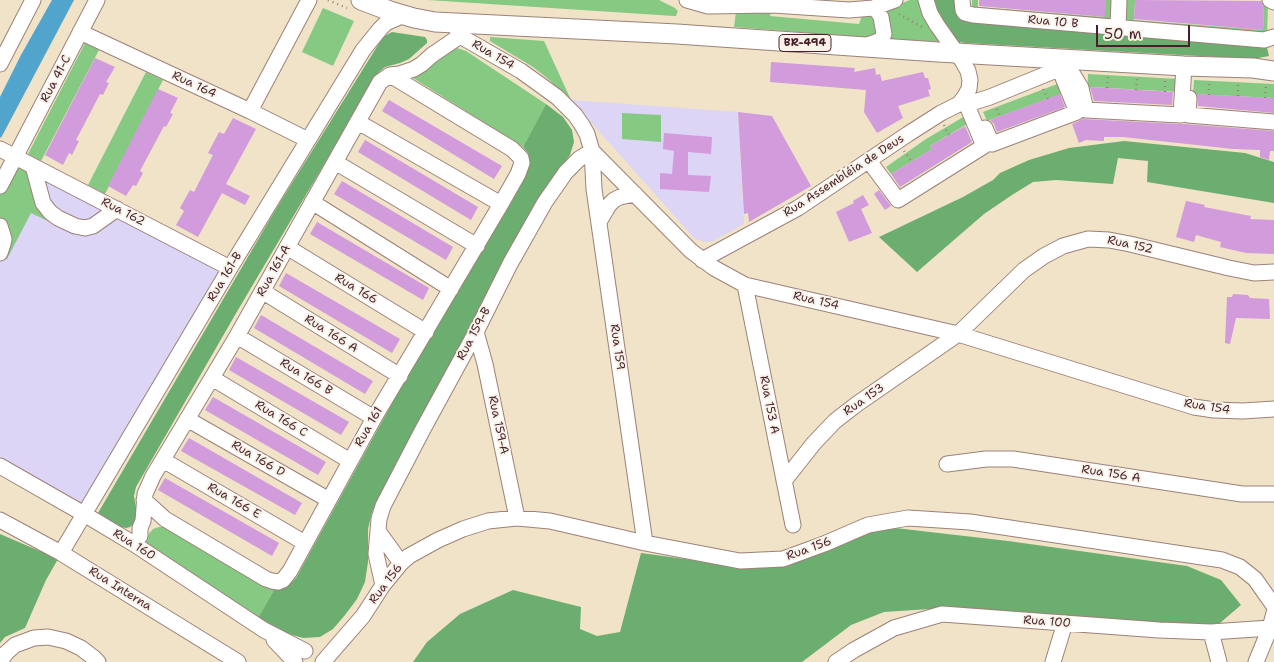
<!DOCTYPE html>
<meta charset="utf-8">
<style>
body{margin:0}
#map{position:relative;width:1274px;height:662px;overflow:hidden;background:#f0e3c7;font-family:"Shantell Sans",sans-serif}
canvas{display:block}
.scale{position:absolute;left:1096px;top:25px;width:94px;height:22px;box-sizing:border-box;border:2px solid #4a1f2b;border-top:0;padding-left:6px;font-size:15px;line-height:18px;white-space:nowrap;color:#4a1f2b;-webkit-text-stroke:4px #f7f3e8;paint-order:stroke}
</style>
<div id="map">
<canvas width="1274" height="662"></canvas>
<div class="scale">50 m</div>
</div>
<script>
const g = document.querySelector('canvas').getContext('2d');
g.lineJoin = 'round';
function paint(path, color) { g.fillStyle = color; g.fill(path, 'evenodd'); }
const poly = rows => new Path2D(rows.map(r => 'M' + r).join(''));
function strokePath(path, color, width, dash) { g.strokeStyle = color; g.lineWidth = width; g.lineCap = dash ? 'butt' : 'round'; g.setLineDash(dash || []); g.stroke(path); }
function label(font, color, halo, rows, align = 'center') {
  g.font = font + ' "Shantell Sans",sans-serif'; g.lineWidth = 4; g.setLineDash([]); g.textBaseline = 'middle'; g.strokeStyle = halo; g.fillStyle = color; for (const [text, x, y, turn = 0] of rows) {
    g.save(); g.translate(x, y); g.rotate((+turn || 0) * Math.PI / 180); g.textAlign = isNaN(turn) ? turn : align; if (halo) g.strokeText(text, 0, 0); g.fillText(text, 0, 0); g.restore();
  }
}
const built = poly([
 [571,100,738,112,744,224,713,241,704,242,695,239],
 [15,157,230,268,84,514,0,466,0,186]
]);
const green = poly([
 [428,0,659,0,675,8,678,11,676,16,674,16],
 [910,0,922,0,942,42,886,39,884,10],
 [972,0,978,0,978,7,1104,17,1106,0,1116,0,1114,25,972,9],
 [1126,0,1135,0,1134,20,1263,30,1264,1,1268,2,1267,37,1125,26],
 [323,8,354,21,333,66,302,52],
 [736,12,771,12,770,16,859,24,862,15,871,12,879,33,874,38,734,27],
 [490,37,544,41,571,100,547,78,533,67,490,41],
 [85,43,99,50,41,161,28,154],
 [449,48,457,48,466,51,546,104,523,147,413,78,423,73,443,51],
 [146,72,163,80,105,194,88,185],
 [1088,74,1179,79,1179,92,1090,87,1089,107,1087,106],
 [1194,80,1274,84,1274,98,1193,94],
 [1060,83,1064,93,987,121,983,112],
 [622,113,661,115,661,142,622,139],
 [965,116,969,123,930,146,932,149,891,174,886,167,926,139],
 [15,157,33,166,52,219,50,222,31,213,7,259,1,253,0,255,0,186],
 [159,527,165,527,192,542,274,590,258,618,149,547,146,541,148,535,153,529]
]);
const forest = poly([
 [933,0,959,0,958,8,1266,43,1269,56,1253,59,966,43,959,42,955,39,937,12],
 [392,32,425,37,427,40,427,43,409,59,400,63,385,67,378,73,235,315,136,487,134,496,137,514,135,523,130,527,126,528,120,527,98,513,276,209,383,37],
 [546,104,563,117,572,130,574,142,570,155,553,179,423,413,372,512,368,529,368,562,365,582,357,599,345,615,333,629,320,637,303,638,289,634,274,626,258,618,274,590,287,587,296,578,406,378,528,170,530,161,528,153,523,147],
 [1124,141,1245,153,1274,162,1274,203,1147,182,1148,161,1118,158,1113,184,1056,180,1033,182,1012,195,984,214,917,272,879,237,963,197,993,180,1000,173,1029,160,1069,148],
 [878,526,1008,541,1187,566,1221,580,1241,605,1220,623,1196,627,945,608,884,612,851,625,802,662,413,662,427,642,460,614,513,590,581,607,580,629,597,636,620,632,641,553,744,567],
 [0,534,58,559,46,580,25,628,5,637,0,643]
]);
const water = poly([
 [52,0,74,0,1,138,0,137,0,97,21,55]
]);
const building = poly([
 [979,0,1106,0,1105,17,979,6],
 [1135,0,1261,1,1264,7,1263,30,1134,19],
 [95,58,115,67,106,82,109,83,103,95,100,94,76,140,79,141,72,155,69,153,63,165,45,155],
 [771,62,855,68,854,72,875,68,876,75,880,74,882,81,923,72,925,78,928,78,931,89,928,90,930,96,898,106,903,118,877,133,864,112,866,90,770,82],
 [1090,87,1173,92,1172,105,1094,101],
 [158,89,178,98,170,113,173,114,166,127,164,126,140,171,143,173,136,186,133,185,126,196,108,186],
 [1060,94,1065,107,997,132,994,124,990,120],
 [1197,94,1274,98,1274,113,1198,106],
 [389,100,502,166,494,179,382,111],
 [738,112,772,116,811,186,749,222,748,213,744,214],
 [233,118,256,129,226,184,250,196,245,205,222,193,198,237,176,225,184,211,180,208,190,190,194,192,213,155,208,153,219,132,224,134],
 [1083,119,1181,124,1185,124,1274,131,1274,151,1270,151,1269,160,1260,157,1260,150,1233,149,1123,137,1104,137,1104,141,1086,140,1079,143,1072,124],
 [965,126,972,142,900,187,891,174,932,149,930,146],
 [664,133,712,137,711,154,688,152,688,175,711,176,709,192,660,189,660,173,672,174,674,151,663,149],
 [365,140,478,207,471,220,358,152],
 [342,181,453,247,446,260,334,194],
 [879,190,891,206,885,210,874,194],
 [863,195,869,205,861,209,872,233,849,242,836,212,854,203,853,201],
 [1186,201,1205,205,1204,207,1251,216,1250,219,1274,220,1274,254,1246,253,1220,247,1221,242,1196,235,1194,242,1176,237],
 [317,222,429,288,423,300,310,234],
 [286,273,400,339,392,353,279,286],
 [1233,294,1248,295,1250,298,1269,299,1270,319,1236,318,1230,344,1225,343,1227,297,1232,297],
 [261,315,373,381,365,394,254,328],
 [236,357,349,422,341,435,229,370],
 [213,397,326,462,318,475,205,410],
 [189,438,302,503,295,515,181,451],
 [165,478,279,543,272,556,158,490]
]);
const path = poly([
 [328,0,347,8],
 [899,14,922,27],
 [1107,88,1108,77],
 [1043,89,1048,99],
 [1136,90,1137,79],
 [1165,92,1165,81],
 [1209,95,1209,81],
 [1238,96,1238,83],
 [1265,98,1266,84],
 [997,109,1000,117],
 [944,125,949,135],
 [904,151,912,162]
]);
const minor = poly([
 [687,0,708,6,773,5,849,10,873,8,895,0],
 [926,0,930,13,937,25,963,62,968,71,970,80,969,89,965,96,959,104],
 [962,0,963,10,965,13,973,15,1264,40,1274,37],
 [1270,0,1274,2],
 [454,23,460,36,521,71,557,97,575,115,582,125,587,134,592,151,691,251,714,268,745,285,958,334,1194,407,1214,410,1243,411,1274,409],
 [1118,28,1119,0],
 [80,32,250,111,308,140],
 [865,46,881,40,884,34,881,17,878,12,873,8],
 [0,64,33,0],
 [1067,65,1081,88,1086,110,1181,115,1184,66],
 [1189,98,1188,115,1274,122],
 [250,111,309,0],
 [358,122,501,204],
 [985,128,992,144,1077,112,1059,68],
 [0,149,230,268],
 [869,161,898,200,984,146,966,103],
 [335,162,477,246],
 [33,166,43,203,50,212,58,218,75,226,85,228,93,226,117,209],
 [0,186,97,0],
 [312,202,451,289],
 [599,222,609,205,614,200,620,197,635,194],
 [0,226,4,239,3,244,0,253],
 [287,247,426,332],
 [702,260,798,208,908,134,941,113,959,104,971,103,990,97,1076,62],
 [745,285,793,525],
 [262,291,400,376],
 [476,332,485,364,517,518],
 [237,336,374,418],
 [212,378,350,461],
 [187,419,329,500],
 [163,460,305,543],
 [947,464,986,459,1013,459,1242,494,1274,494],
 [0,466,84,514,134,544,264,630,305,651],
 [784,481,814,443,835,421,857,404,958,334,1024,270,1044,256,1063,246,1088,239,1109,240,1130,244,1229,268,1254,273,1274,272],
 [144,500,165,519,266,579,272,581,278,582,283,580,290,571,374,418,501,204,518,174,522,163,521,158,512,149,390,75],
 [0,520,61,553,238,662],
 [378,531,401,563],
 [140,536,140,528,143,521,145,494,153,476,237,336,380,82,390,75,399,74,414,69,422,64,432,55,460,36],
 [61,553,230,268,363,50,380,29,386,23,404,15],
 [383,585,376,554,379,519,383,506,422,431,476,332,510,264,545,202,566,172,579,159,592,151,594,189,645,543],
 [1211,632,1219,662],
 [274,640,295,662],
 [0,662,6,653,15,645,34,638,48,637,66,641,81,648,94,658,98,662],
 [323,662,363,616,383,585,401,563,409,556,438,540,463,529,488,521,517,518,550,521,645,543,740,561,783,559,824,544,868,525,908,518,970,522,1222,560,1240,567,1255,579,1274,606],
 [836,662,854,650,894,628,942,614,1159,630,1211,632,1270,628],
 [1053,662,1065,623],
 [1256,662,1270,628,1274,613]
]);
const major = poly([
 [361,0,390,11,414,18,435,22,677,34,938,52,1184,66,1253,68,1274,71]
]);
const shields = [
 [805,43,52]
];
const shieldNames = [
 ["BR-494",805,43]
];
const streetNames = [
 ["Rua 10 B",1053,22,5],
 ["Rua 154",493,55,30],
 ["Rua 41-C",56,79,-62],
 ["Rua 164",194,85,25],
 ["Rua Assembléia de Deus",844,176,-33],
 ["Rua 162",123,212,27],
 ["Rua 152",1130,245,12],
 ["Rua 161-A",274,271,-61],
 ["Rua 161-B",225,277,-59],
 ["Rua 166",356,289,31],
 ["Rua 154",816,301,13],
 ["Rua 166 A",331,334,32],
 ["Rua 159-B",474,334,-62],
 ["Rua 159",617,347,82],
 ["Rua 166 B",306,377,31],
 ["Rua 153",864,400,-35],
 ["Rua 153 A",769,405,79],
 ["Rua 154",1207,407,9],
 ["Rua 166 C",281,419,31],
 ["Rua 159-A",498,425,78],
 ["Rua 161",369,427,-60],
 ["Rua 166 D",258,459,30],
 ["Rua 156 A",1111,474,9],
 ["Rua 166 E",234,501,30],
 ["Rua 160",134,545,32],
 ["Rua 156",809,549,-20],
 ["Rua 156",386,584,-53],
 ["Rua Interna",120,589,32],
 ["Rua 100",1047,622,4]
];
paint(built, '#dcd5f6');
paint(green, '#86c982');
paint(forest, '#6cad70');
paint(water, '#51a4cc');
paint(building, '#d19bdc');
strokePath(minor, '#9d8179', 17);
strokePath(major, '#9d8179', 21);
strokePath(path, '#9d8179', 2.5, [1, 4]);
strokePath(minor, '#fff', 15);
strokePath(major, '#fff', 19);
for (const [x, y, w] of shields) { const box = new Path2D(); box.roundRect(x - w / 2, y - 8.5, w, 17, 4); g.fillStyle = '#f7f3e8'; g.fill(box); strokePath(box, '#4a1f2b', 1); }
label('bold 11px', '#4a1f2b', null, shieldNames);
label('12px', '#4a1f2b', '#f7f3e8', streetNames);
</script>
